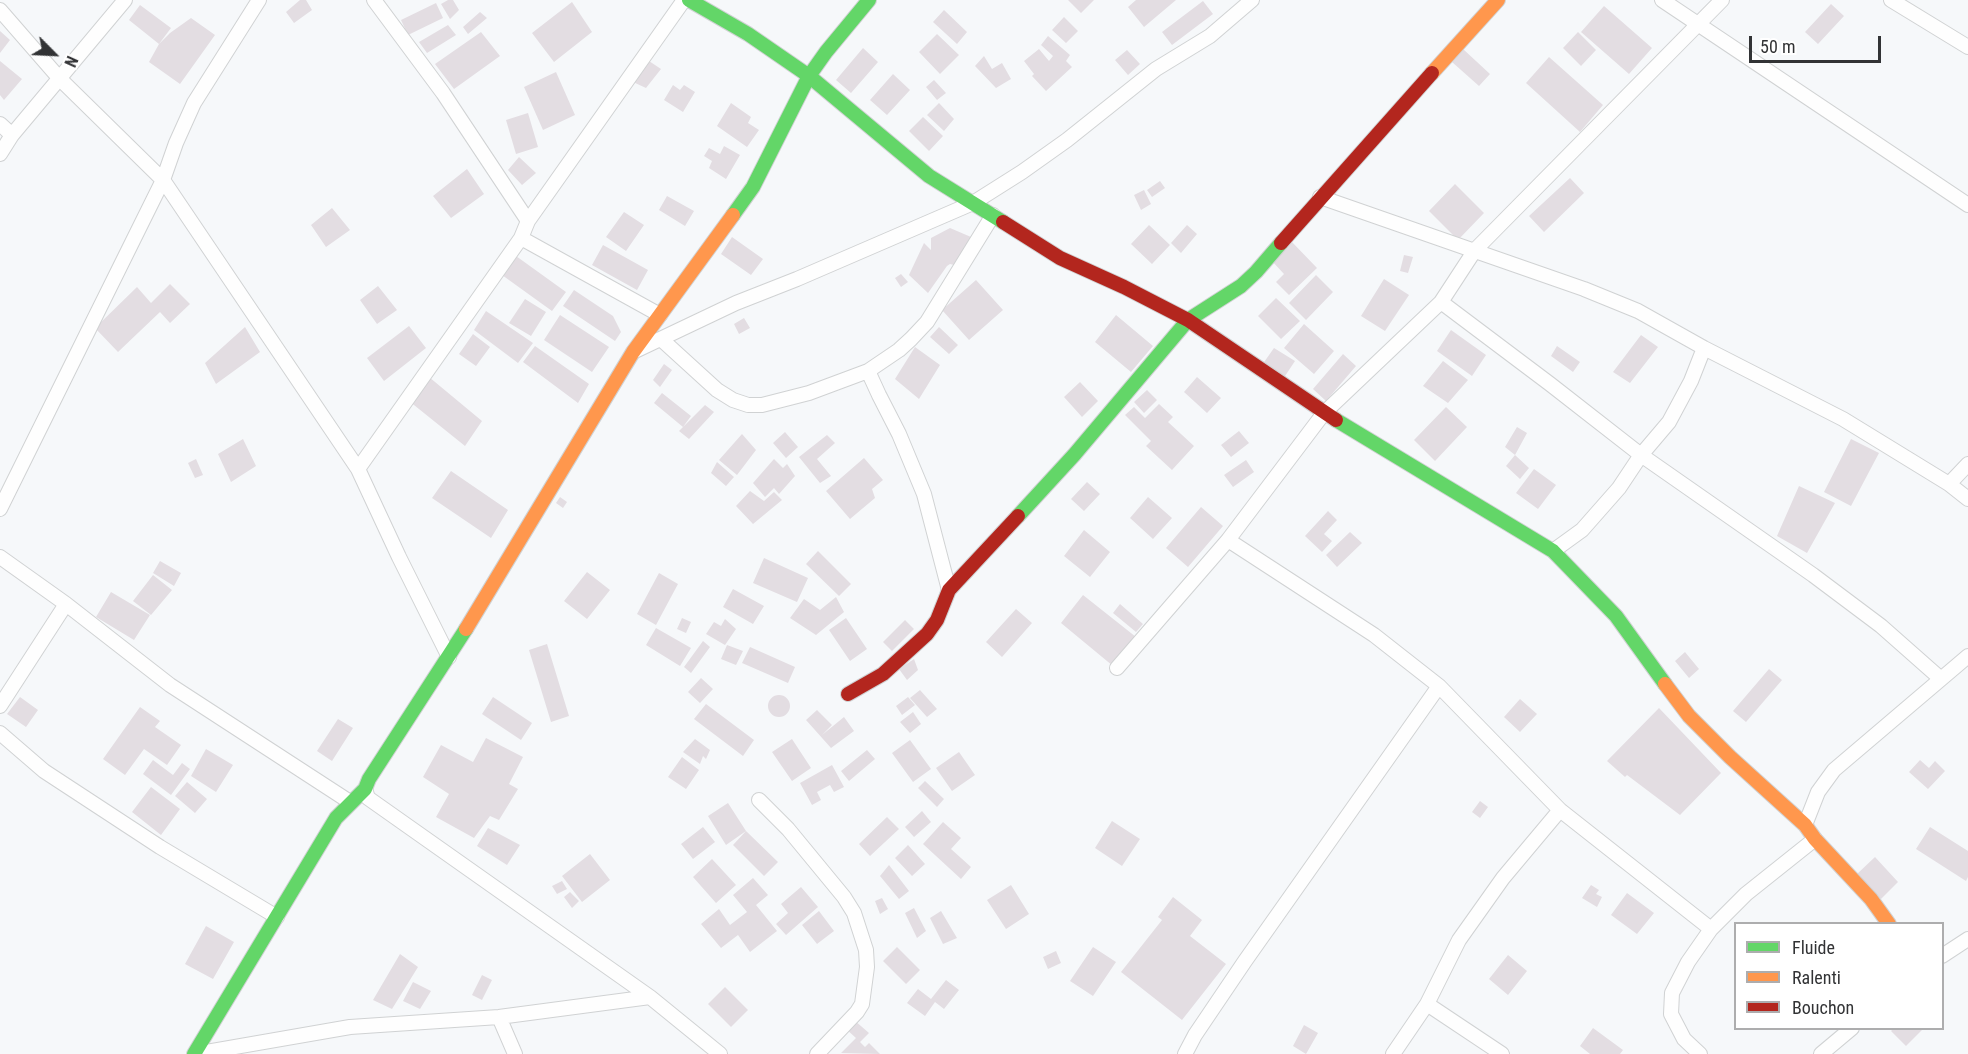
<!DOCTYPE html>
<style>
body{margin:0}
#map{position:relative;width:1968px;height:1054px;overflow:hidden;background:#f6f8fa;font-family:"Roboto Condensed",sans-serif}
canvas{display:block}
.legend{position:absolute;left:1734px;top:922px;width:210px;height:108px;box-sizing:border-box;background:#fff;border:2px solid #adadae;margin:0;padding:8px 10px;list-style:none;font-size:18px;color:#323335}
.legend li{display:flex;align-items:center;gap:12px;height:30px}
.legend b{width:30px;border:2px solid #adadae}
.north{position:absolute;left:24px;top:24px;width:60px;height:60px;-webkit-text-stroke:4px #fff;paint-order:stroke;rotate:114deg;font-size:16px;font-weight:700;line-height:24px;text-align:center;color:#323335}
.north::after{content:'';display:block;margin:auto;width:21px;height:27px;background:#323335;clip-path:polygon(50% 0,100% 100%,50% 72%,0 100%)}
.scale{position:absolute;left:1749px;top:36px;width:132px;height:27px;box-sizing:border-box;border:3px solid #323335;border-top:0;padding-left:8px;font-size:18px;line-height:21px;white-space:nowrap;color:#323335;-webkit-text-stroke:4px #fff;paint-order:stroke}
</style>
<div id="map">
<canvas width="1968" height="1054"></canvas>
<ul class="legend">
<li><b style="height:8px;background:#63d668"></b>Fluide</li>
<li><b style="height:8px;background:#ff974d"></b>Ralenti</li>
<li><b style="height:8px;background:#b3261e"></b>Bouchon</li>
</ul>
<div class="north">N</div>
<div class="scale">50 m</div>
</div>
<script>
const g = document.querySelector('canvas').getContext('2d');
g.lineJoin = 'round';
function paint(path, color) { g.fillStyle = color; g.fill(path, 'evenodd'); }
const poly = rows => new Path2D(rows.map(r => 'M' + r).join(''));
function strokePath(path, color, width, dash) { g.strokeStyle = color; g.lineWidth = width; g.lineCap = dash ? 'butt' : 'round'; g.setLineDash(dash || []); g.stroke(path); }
const building = poly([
 [300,0,306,0,312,10,294,23,286,12],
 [448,0,453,0,459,10,450,19,441,4],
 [1068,0,1094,0,1081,13],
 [1136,0,1176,0,1144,27,1128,7],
 [1203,1,1213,14,1172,45,1162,32],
 [572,2,592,32,554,62,532,33],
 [436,3,443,18,408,35,401,20],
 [1831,4,1844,16,1818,44,1805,32],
 [140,5,171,28,159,44,170,33,191,18,215,35,180,84,149,62,159,44,129,20],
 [1604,6,1652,48,1629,74,1581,32],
 [944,10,967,32,957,44,933,22],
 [480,12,487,18,468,34,463,27],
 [1064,17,1078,31,1066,43,1052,30],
 [448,25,456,35,427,53,419,42],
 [0,31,10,40,0,53],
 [481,32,500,56,454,89,435,64],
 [1578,32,1596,50,1581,66,1563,48],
 [937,34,959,55,940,74,919,52],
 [1048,36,1070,55,1066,61,1072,67,1046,91,1032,76,1034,74,1024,61,1039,49,1049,61,1053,56,1041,45],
 [863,48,878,62,851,93,836,80],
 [1463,49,1490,74,1479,86,1452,62],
 [1127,50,1140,64,1128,75,1115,60],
 [984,56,992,69,1002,63,1011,79,996,88,975,66],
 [1549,57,1603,105,1580,132,1526,83],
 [0,61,22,79,4,100,0,95],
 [649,61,661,69,646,88,633,82],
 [556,72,575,115,543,130,524,87],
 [893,74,910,90,887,115,870,100],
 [934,80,946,93,937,100,926,87],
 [673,85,680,90,684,85,695,92,683,112,664,100],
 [731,103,751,117,748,123,759,130,747,147,717,126],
 [939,103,954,119,944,131,927,115],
 [528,113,538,147,516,154,506,120],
 [923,117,943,136,929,151,909,131],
 [724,146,740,155,726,179,709,168,712,161,704,156,709,148,720,154],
 [519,157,536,173,522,185,508,170],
 [467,169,484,194,451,218,433,196],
 [1570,178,1584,193,1544,232,1529,216],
 [1160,181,1165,188,1152,197,1147,190],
 [1455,184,1484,213,1458,240,1429,211],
 [1144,190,1151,204,1141,210,1134,195],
 [667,196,694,211,685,226,659,210],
 [332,208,350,230,326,247,311,225],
 [624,212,644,225,626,251,606,237],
 [1149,225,1170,245,1152,264,1131,244],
 [1187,225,1197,234,1181,253,1171,243],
 [950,228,971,237,954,265,950,264,947,266,928,293,909,275,924,243,931,250,931,238],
 [732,237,763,259,751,275,721,254],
 [1291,241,1317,268,1289,295,1276,282,1284,274,1271,260],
 [603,245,648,270,637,290,592,265],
 [1404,255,1413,257,1408,273,1400,271],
 [516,256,566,292,552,311,502,275],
 [901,274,908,282,901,287,895,278],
 [1316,275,1333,292,1306,320,1289,303],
 [1384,279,1409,295,1385,331,1361,316],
 [976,280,1003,310,969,340,942,310],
 [170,284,190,304,170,323,160,312,118,352,95,328,137,287,151,303],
 [378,286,397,310,377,324,360,300],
 [574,290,613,316,621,332,615,341,563,306],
 [1276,298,1300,321,1281,339,1258,316],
 [525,299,546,312,531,336,509,323],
 [486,311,533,343,518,363,474,330],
 [560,315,609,347,592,372,544,340],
 [1116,315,1153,346,1131,372,1095,342],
 [744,318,750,328,739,334,734,324],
 [1304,324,1334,351,1314,374,1284,348],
 [409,326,426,348,384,381,367,358],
 [245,327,260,352,216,384,205,363],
 [939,327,958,345,949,354,930,337],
 [1451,330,1486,355,1472,376,1437,351],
 [473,334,490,347,476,366,459,354],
 [1641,335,1658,347,1630,383,1613,372],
 [535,346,589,384,578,403,523,362],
 [1557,346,1580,362,1573,372,1551,356],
 [915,347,940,365,919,399,895,379],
 [1274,348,1295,361,1283,379,1262,365],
 [1343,354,1356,366,1326,401,1313,389],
 [1443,361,1468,380,1448,403,1423,386],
 [664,364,672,370,660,387,653,380],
 [429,377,482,421,465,446,409,401],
 [1197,377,1221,398,1207,413,1184,392],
 [1080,382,1098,401,1082,417,1064,397],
 [1147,390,1157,400,1144,413,1134,402],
 [662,393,691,416,683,427,654,403],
 [1159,404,1173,417,1168,422,1194,446,1172,470,1146,446,1151,441,1125,415,1134,407,1145,418],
 [705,405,714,412,689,439,679,431],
 [1446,407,1467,427,1435,461,1414,440],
 [1517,427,1527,433,1515,455,1505,447],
 [1239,431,1249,443,1231,457,1221,445],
 [785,432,798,447,786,458,773,443],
 [742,434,756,450,737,475,719,460],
 [827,435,835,443,817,459,831,476,820,483,799,457],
 [243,439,256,466,231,482,218,454],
 [1851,439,1879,453,1851,506,1824,492],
 [1515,455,1529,468,1520,479,1506,466],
 [864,458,883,480,872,489,875,498,850,519,826,491],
 [196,459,203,475,195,478,188,463],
 [774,459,783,468,787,464,795,476,779,494,774,488,765,497,753,483],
 [1246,460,1254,472,1233,487,1224,475],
 [717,462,734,477,726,486,711,473],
 [1534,469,1556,485,1538,509,1516,493],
 [451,471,508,510,491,538,432,498],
 [1087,482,1100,494,1084,511,1071,499],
 [1799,486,1835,503,1807,553,1777,536],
 [750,491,764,501,774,492,782,500,753,524,736,506],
 [560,497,567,502,563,508,556,503],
 [1148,497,1172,518,1153,539,1130,518],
 [1201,507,1223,526,1188,567,1166,548],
 [1328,511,1337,520,1324,534,1332,541,1322,552,1305,536],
 [1084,530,1110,552,1090,577,1064,556],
 [1350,532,1362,543,1337,567,1326,555],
 [818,551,851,584,839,596,806,564],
 [764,558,808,578,797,602,753,583],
 [160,561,181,573,174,586,153,573],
 [587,572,610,590,587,619,564,601],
 [659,573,678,584,656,625,637,614],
 [153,575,172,590,151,615,133,601],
 [733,589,764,606,753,624,723,607],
 [111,592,150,615,134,640,96,617],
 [1083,595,1136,637,1113,666,1061,623],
 [836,597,844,612,816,635,790,618,804,599,820,610],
 [1120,604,1143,624,1136,632,1113,613],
 [1016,609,1032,623,1002,657,986,642],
 [682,618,691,622,686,633,677,629],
 [846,618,867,649,850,661,829,630],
 [725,619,736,629,725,645,706,634,714,622,721,626],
 [905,620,914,629,892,651,883,642],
 [656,628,691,648,680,666,646,645],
 [703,641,710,647,691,673,684,667],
 [547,644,569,716,551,722,529,650],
 [727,645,743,651,736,665,721,659],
 [750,647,795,667,788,683,742,663],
 [1685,652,1699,669,1689,678,1675,661],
 [914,659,918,670,907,680,899,669],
 [1769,669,1782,680,1746,722,1733,711],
 [701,678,713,689,700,703,688,692],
 [920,690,937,709,927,717,910,698],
 '768 706a11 11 0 1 1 22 0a11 11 0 1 1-22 0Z',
 [20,697,38,710,26,727,7,714],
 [493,697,532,723,521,740,482,714],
 [908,697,915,705,902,715,896,706],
 [1520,699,1537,714,1520,732,1504,717],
 [706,704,754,740,743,756,694,719],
 [140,707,160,721,155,727,181,745,167,765,144,749,125,775,103,759],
 [1659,708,1721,773,1680,815,1627,775,1625,777,1607,761],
 [817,710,832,725,822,735,844,717,854,731,831,748,806,720],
 [913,712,921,724,910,733,900,722],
 [338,719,353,728,332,761,317,751],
 [486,738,523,757,509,784,518,789,499,820,490,816,474,838,436,817,449,794,423,777,441,745,473,762],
 [695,739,710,750,706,759,703,756,700,764,683,752],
 [792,739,811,768,792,781,772,752],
 [910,740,931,769,913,782,892,753],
 [206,749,233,765,216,792,191,776],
 [867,750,875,759,849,781,841,771],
 [959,752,975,775,952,791,936,768],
 [682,757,699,770,686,789,668,777],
 [153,760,173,775,182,763,190,769,171,795,143,774],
 [1920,760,1929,768,1935,761,1945,771,1928,789,1909,772],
 [832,765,844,787,834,792,830,785,817,792,821,800,812,805,800,783],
 [925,781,944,799,937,807,918,788],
 [187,782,207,799,195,813,175,796],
 [151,787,180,809,161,835,132,812],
 [1480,801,1488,807,1480,818,1472,812],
 [728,803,746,831,778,862,764,876,733,845,746,831,726,845,708,816],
 [922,811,931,822,914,837,905,827],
 [887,817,899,829,870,856,859,844],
 [1112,821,1140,839,1122,866,1095,848],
 [943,822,961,838,951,849,971,867,961,879,923,844],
 [703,827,715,842,693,859,681,844],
 [1930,827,1968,851,1968,877,1966,881,1916,849],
 [488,828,520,845,507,865,477,846],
 [908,845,925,864,912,876,895,858],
 [590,854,610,880,582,902,562,876],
 [1875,857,1898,882,1881,899,1857,874],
 [712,859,736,885,716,903,693,877],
 [889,865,909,891,899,899,880,876],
 [753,878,768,895,756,905,777,931,750,952,738,935,721,948,701,924,719,909,730,925,747,912,733,895],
 [562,881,567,889,557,894,552,886],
 [1011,885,1029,914,1006,929,987,900],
 [1591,885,1599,890,1596,894,1602,897,1597,907,1582,898],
 [801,887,818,907,786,935,776,924,788,913,781,904],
 [570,892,579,901,572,908,564,897],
 [1627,893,1654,913,1637,934,1611,915],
 [1173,897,1202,920,1190,936,1226,964,1182,1020,1121,972,1162,920,1158,917],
 [882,898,888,909,880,914,875,901],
 [914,908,926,931,917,938,905,913],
 [819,911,834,931,817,944,802,925],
 [941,911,957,938,943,944,930,918],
 [206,926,234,942,213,979,185,964],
 [897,947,920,970,906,984,883,961],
 [1093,947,1116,962,1093,996,1070,981],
 [1056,951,1061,963,1048,969,1043,957],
 [400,954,418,967,392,1009,373,1000],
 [1508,955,1527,971,1508,995,1489,979],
 [482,975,492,980,482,1000,472,995],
 [946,980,959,990,944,1009,935,1002,925,1016,907,1003,918,989,931,999],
 [413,982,431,991,420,1009,403,1001],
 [725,987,748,1010,731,1027,708,1004],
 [854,1020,869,1033,860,1042,865,1047,869,1043,880,1054,841,1053,856,1038,846,1029],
 [1304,1025,1318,1033,1306,1054,1293,1046],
 [1593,1028,1623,1050,1620,1054,1590,1054,1580,1046],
 [1893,1029,1923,1029,1906,1046,1891,1031]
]);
const street = poly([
 [374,0,443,93,528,221],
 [1662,0,1968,205],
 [1891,0,1968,47],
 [0,10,60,79,163,180,358,469,399,557,449,657],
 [0,124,12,135],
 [0,154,12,135,125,0],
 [1320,197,1584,289,1638,311,1704,348,1843,419,1949,484,1968,499],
 [521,238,660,315],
 [1441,302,1550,384,1641,455,1813,575,1881,626,1941,679],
 [661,339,717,390,733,400,748,405,762,405,809,393,868,371,899,350,911,339,927,322,993,215],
 [635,351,736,303,797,279,973,203,1022,172,1067,140,1156,69,1210,36,1252,0],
 [868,371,879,395,899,434,924,494,949,590],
 [358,469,521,238,528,221,684,0],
 [1949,484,1968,464],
 [0,509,163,180,176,143,194,103,259,0],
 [1228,540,1374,635,1439,686,1560,810,1711,929],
 [1553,551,1582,530,1619,488,1641,455,1669,422,1691,381,1704,348],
 [0,557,66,604,170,685,350,802],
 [1117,668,1228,540,1324,413,1441,302,1475,250,1722,0],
 [0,706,66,604],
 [0,733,44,771,160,847,277,917],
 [365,789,368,798,650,997,720,1054],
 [759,800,788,829,844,897,854,913,866,950,867,967,862,1004,857,1012,817,1054],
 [1805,825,1818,792,1834,770,1968,656],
 [1942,956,1968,939],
 [1427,1004,1502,1054],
 [499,1017,515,1054],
 [195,1054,350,1027,499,1017,650,997],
 [1185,1054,1195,1035,1245,961,1439,686],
 [1393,1054,1427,1004,1459,940,1503,878,1560,810],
 [1700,1054,1684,1039,1671,1014,1672,993,1688,962,1711,929,1746,894,1815,839],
 [1821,1054,1852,1028]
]);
const fast = poly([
 [689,0,748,34,809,76,929,176,1003,222],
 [733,215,753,187,809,76,826,52,869,0],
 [1336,420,1553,551,1616,616,1665,684],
 [1018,516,1074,455,1188,320,1241,286,1256,272,1281,243],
 [194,1054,336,818,365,789,369,779,466,629]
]);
const slow = poly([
 [1432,73,1498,0],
 [466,629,633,352,733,215],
 [1665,684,1689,716,1730,757,1805,825,1815,839,1871,899,1889,924]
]);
const jam = poly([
 [1003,222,1060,258,1124,287,1188,320,1336,420],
 [1281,243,1432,73],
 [848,694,883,674,927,634,937,620,949,590,1018,516]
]);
paint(building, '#e3dde2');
strokePath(street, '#d0d2d3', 16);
strokePath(fast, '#d0d2d3', 16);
strokePath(slow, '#d0d2d3', 16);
strokePath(jam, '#d0d2d3', 16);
strokePath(street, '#fefefe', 14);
strokePath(fast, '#63d668', 14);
strokePath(slow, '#ff974d', 14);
strokePath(jam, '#b3261e', 14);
</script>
